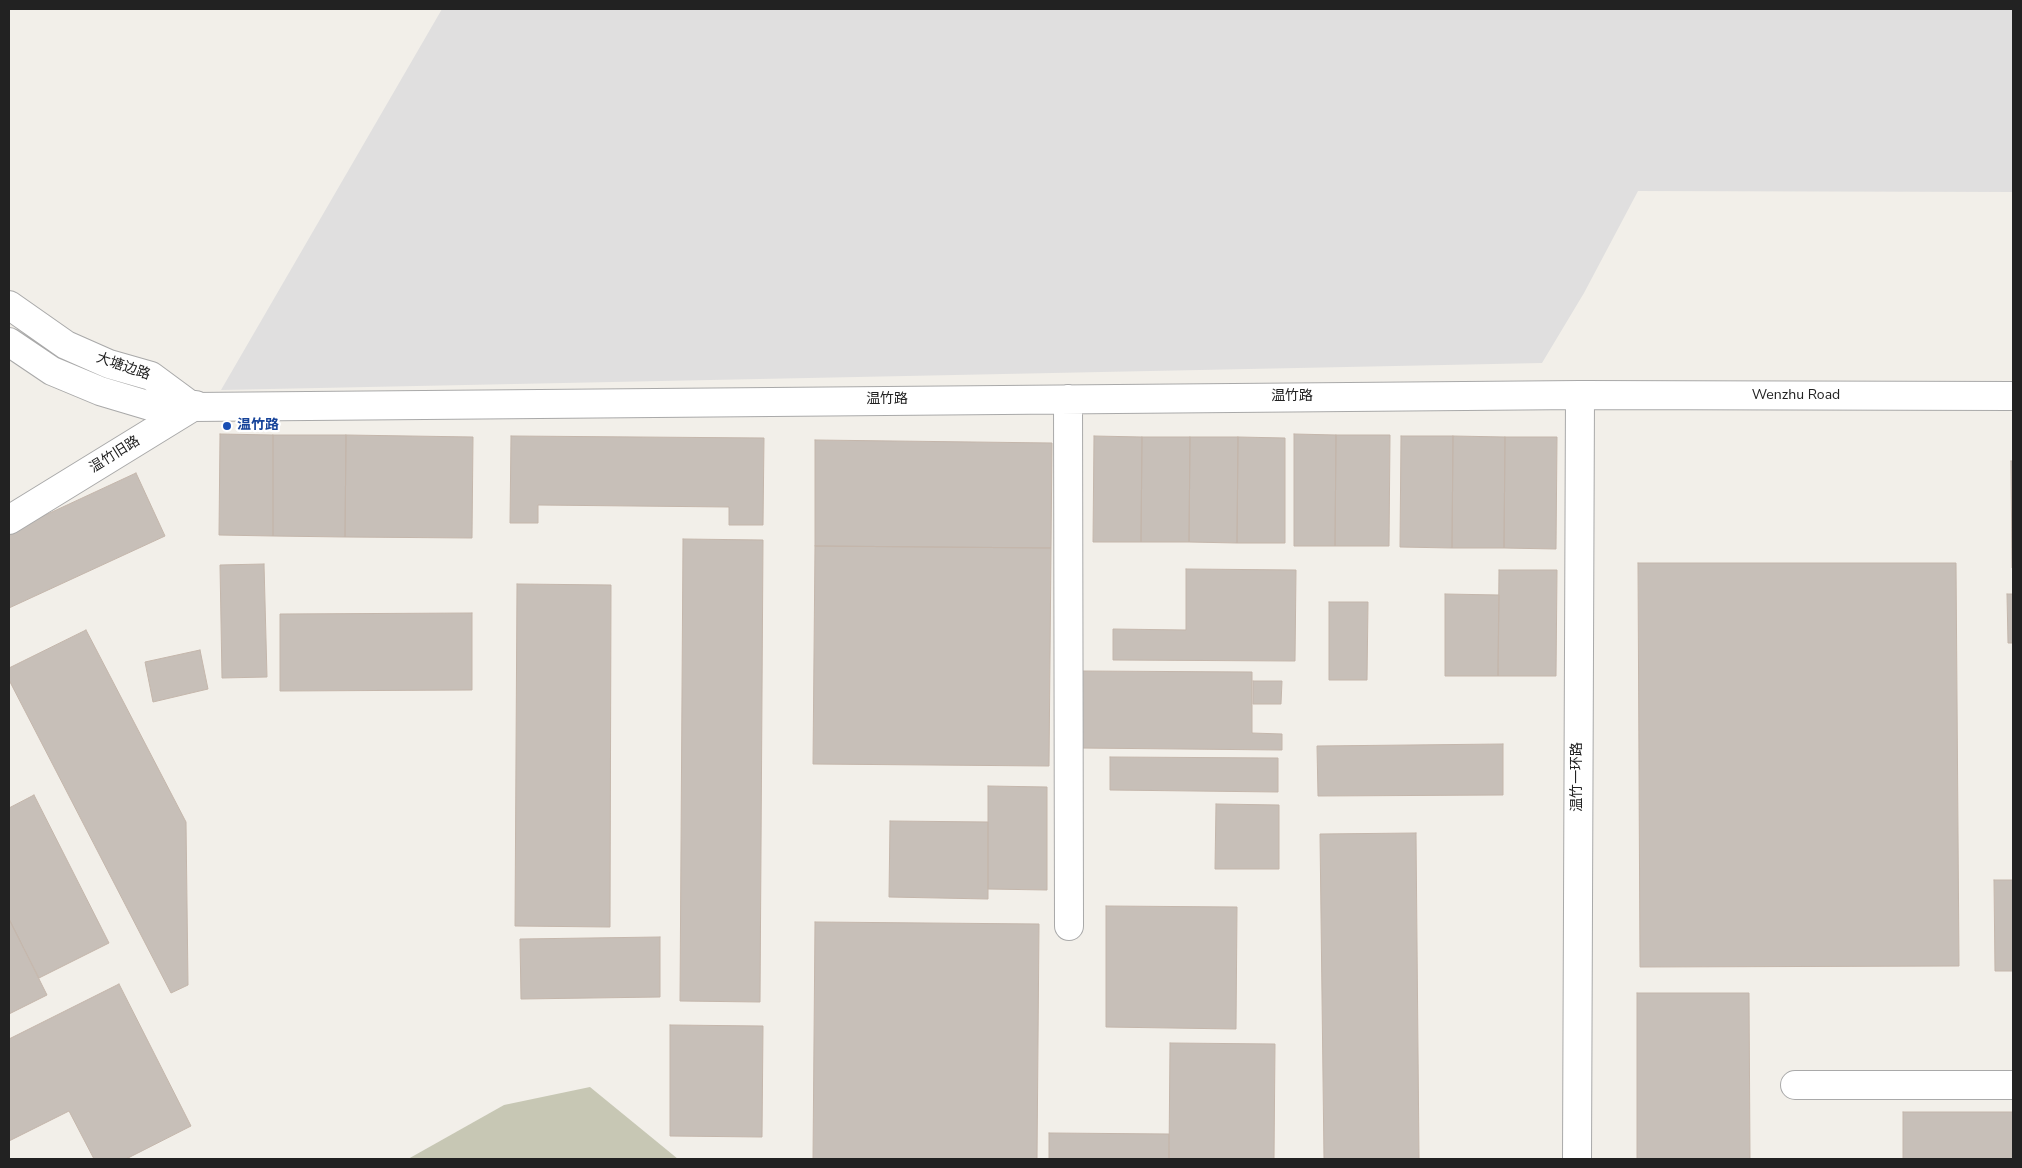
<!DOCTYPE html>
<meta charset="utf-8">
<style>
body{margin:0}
#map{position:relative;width:2022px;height:1168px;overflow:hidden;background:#f2efe9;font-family:"Nunito Sans",sans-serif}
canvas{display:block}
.frame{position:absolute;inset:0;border:10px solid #222;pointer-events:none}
</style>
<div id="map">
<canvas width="2022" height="1168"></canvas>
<div class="frame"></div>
</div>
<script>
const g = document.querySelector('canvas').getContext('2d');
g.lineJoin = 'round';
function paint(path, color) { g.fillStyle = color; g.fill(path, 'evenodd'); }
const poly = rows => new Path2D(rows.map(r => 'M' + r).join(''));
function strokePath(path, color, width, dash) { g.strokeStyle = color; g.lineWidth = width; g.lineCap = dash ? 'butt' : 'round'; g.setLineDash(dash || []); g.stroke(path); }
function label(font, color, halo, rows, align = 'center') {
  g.font = font + ' "Nunito Sans","Noto Sans SC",sans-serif'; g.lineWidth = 4.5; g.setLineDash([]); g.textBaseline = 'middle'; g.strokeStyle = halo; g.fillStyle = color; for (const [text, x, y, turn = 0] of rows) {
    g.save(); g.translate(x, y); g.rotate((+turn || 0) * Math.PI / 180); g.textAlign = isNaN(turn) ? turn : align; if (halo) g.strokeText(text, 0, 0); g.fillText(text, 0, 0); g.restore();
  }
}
const residential = poly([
 [442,9,2013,9,2013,192,1638,191,1584,293,1542,363,221,390]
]);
const construction = poly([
 [590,1087,678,1159,408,1159,504,1105]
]);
const building = poly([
 [220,434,273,435,273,536,219,535,220,434],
 [1294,434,1336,435,1335,546,1294,546,1294,434],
 [273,435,346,435,345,537,273,536,273,435],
 [346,435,473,437,472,538,345,537,346,435],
 [1336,435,1390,435,1389,546,1335,546,1336,435],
 [511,436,764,438,763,525,729,525,729,507,538,505,538,523,510,523,511,436],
 [1094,436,1142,437,1141,542,1093,542,1094,436],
 [1401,436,1453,436,1452,548,1400,547,1401,436],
 [1453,436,1505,437,1504,548,1452,548,1453,436],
 [1142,437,1190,437,1189,542,1141,542,1142,437],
 [1190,437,1238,437,1237,543,1189,542,1190,437],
 [1238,437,1285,438,1285,543,1237,543,1238,437],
 [1505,437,1557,437,1556,549,1504,548,1505,437],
 [815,440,1052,443,1051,548,815,546,815,440],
 [2011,461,2013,461,2013,568,2012,568,2011,461],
 [136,473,165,536,9,608,9,532,136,473],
 [683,539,763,540,760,1002,680,1001,683,539],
 [815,546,1051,548,1049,766,813,764,815,546],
 [1638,563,1956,563,1959,966,1640,967,1638,563],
 [264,564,267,677,222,678,220,565,264,564],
 [1186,569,1296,570,1295,661,1113,660,1113,629,1186,630,1186,569],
 [1499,570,1557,570,1556,676,1498,676,1499,570],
 [517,584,611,585,610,927,515,926,517,584],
 [1445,594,1499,595,1498,676,1445,676,1445,594],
 [2007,594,2013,594,2013,643,2008,643,2007,594],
 [1329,602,1368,602,1367,680,1329,680,1329,602],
 [472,613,472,690,280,691,280,614,472,613],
 [86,630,186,822,188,985,171,993,9,680,9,668,86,630],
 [200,650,208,689,153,702,145,662,200,650],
 [1081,671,1252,672,1252,733,1282,734,1282,750,1080,748,1081,671],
 [1253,681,1282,681,1281,704,1253,704,1253,681],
 [1503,744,1503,795,1318,796,1317,746,1503,744],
 [1110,757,1278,758,1278,792,1110,790,1110,757],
 [988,786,1047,787,1047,890,988,889,988,786],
 [34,795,109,943,39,978,9,919,9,808,34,795],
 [1216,804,1279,805,1279,869,1215,869,1216,804],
 [890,821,988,822,988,899,889,897,890,821],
 [1416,833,1419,1159,1324,1159,1320,834,1416,833],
 [1994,880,2013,880,2013,971,1995,971,1994,880],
 [1106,906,1237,907,1236,1029,1106,1027,1106,906],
 [9,919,47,995,9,1014,9,919],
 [815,922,1039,924,1037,1159,813,1159,815,922],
 [660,937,660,997,521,999,520,939,660,937],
 [119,984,191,1126,126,1159,94,1159,69,1111,9,1141,9,1039,119,984],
 [1637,993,1749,993,1750,1159,1637,1159,1637,993],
 [670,1025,763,1026,762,1137,670,1136,670,1025],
 [1170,1043,1275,1044,1274,1159,1169,1159,1170,1043],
 [1903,1112,2013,1112,2013,1159,1903,1159,1903,1112],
 [1049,1133,1169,1134,1169,1159,1049,1159,1049,1133]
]);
const minor = poly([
 [9,305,66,345,109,364,151,376,193,407],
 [9,342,52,371,100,391,147,405,193,407,1580,395,2013,396],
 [1068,399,1069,926],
 [9,520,196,405],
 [1795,1085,2013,1085],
 [1577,1159,1580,395]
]);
const markers = [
 [227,426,5,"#1a4fb4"]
];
const streetNames = [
 ["大塘边路",123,367,19],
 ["Wenzhu Road",1796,396],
 ["温竹路",1292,397],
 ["温竹路",887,400],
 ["温竹旧路",115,455,-32],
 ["温竹一环路",1578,777,-90]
];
const transitNames = [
 ["温竹路",237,426]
];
paint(residential, '#e0dfdf');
paint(construction, '#c7c7b4');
paint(building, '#c7bfb8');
strokePath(building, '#c4b6ab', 1);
strokePath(minor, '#a9a9a9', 30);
strokePath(minor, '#fff', 28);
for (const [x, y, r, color] of markers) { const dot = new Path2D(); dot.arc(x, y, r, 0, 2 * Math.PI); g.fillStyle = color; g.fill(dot); strokePath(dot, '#fff', 2); }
label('14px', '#222', '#fff', streetNames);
label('bold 14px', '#164399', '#fff', transitNames, 'left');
</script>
